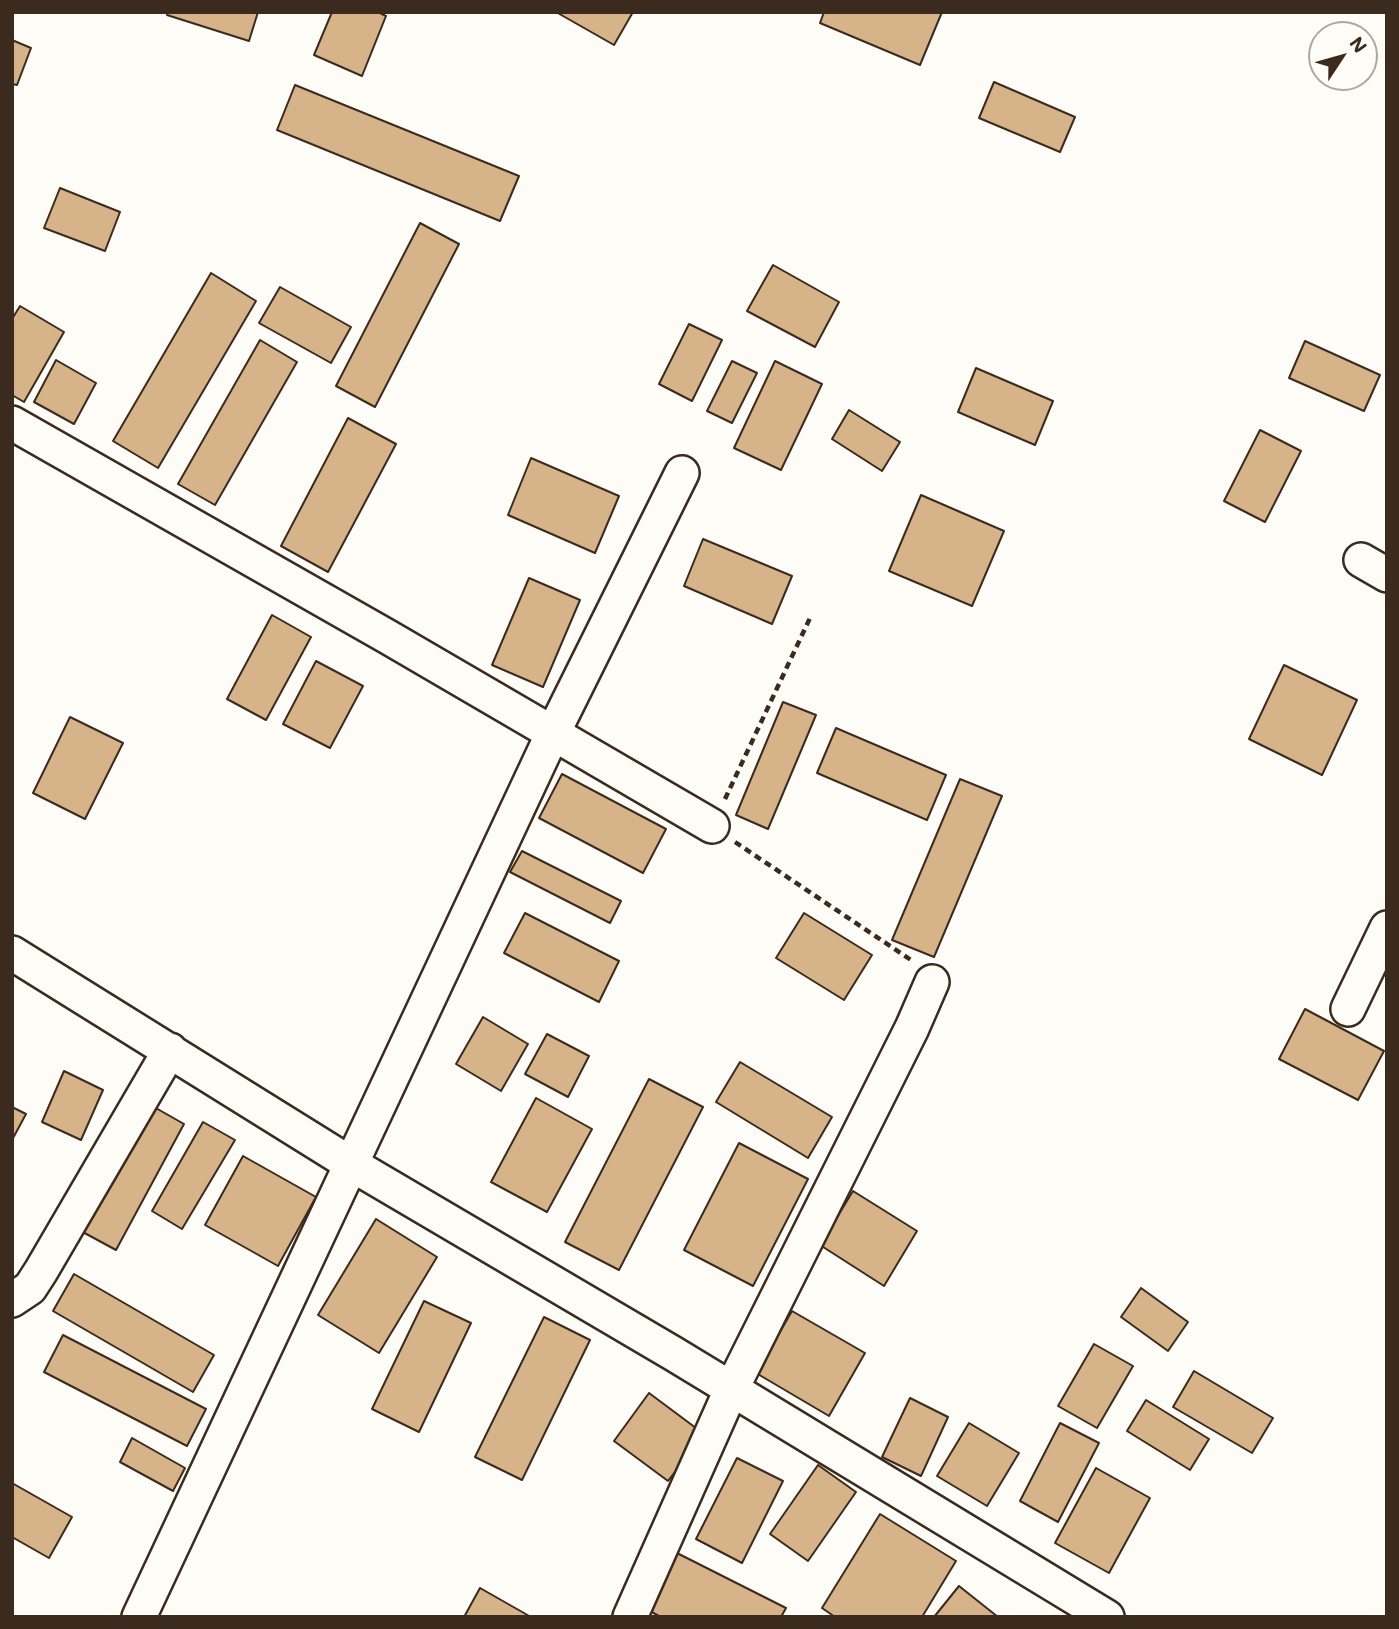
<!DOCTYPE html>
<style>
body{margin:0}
#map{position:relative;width:1399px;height:1629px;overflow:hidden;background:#fdfcf7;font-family:Mali,sans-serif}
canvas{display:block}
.frame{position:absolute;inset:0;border:14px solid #3b2a1e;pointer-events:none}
.north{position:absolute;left:1308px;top:21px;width:70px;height:70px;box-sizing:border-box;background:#fdfcf7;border:2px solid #afa8a0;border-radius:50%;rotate:54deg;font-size:19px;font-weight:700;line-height:28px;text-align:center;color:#3b2a1e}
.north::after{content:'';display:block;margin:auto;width:24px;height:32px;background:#3b2a1e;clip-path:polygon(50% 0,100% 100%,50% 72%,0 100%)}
</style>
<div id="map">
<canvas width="1399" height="1629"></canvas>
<div class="frame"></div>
<div class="north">N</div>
</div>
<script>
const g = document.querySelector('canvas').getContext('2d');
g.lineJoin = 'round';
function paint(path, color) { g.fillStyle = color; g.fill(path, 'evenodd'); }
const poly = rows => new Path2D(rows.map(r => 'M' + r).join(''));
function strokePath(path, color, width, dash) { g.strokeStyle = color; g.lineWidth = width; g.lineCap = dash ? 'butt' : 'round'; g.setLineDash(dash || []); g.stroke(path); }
const building = poly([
 [168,12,258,12,249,41,167,15,168,12],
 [332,12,378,12,386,16,362,76,314,55,332,12],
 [556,12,633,12,614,45,556,12],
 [824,12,942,12,920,65,820,23,824,12],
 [12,40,31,48,17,85,12,84,12,40],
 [994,82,1075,117,1060,152,979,118,994,82],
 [295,85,519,176,500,221,277,130,295,85],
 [60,188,120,212,105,251,44,228,60,188],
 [420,223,459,244,375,407,336,386,420,223],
 [773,265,839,302,815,347,747,311,773,265],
 [211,273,256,301,158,468,113,441,211,273],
 [280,287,351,327,331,363,259,323,280,287],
 [20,306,64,332,24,402,12,395,12,319,20,306],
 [689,324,722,340,692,401,659,384,689,324],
 [260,340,297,362,215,505,178,484,260,340],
 [1305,341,1380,375,1364,411,1289,378,1305,341],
 [56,360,96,383,74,424,34,402,56,360],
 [732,361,757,373,732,423,707,411,732,361],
 [775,361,822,384,781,470,734,448,775,361],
 [976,368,1053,401,1035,445,958,412,976,368],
 [849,410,900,442,882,471,832,439,849,410],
 [348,418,396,444,328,572,281,546,348,418],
 [1260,430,1301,451,1265,522,1224,501,1260,430],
 [531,458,619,496,595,553,508,515,531,458],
 [921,495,1004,531,972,606,889,571,921,495],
 [703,539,792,576,772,624,684,586,703,539],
 [529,578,580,600,543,687,492,665,529,578],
 [272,615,311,637,266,720,227,699,272,615],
 [316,661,363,686,330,748,283,724,316,661],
 [1284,665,1357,700,1322,775,1249,739,1284,665],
 [783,702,816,715,768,829,736,815,783,702],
 [70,717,123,743,85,819,33,793,70,717],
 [836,728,946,775,927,820,817,773,836,728],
 [562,774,666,829,643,873,539,818,562,774],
 [960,779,1002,796,934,957,892,940,960,779],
 [522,851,621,901,610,923,510,872,522,851],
 [525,913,619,961,599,1002,504,953,525,913],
 [804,913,872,955,844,1000,776,958,804,913],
 [1305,1009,1384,1051,1358,1100,1279,1059,1305,1009],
 [483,1017,528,1044,501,1091,456,1064,483,1017],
 [547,1034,589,1056,568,1097,525,1074,547,1034],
 [740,1062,832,1117,808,1158,716,1102,740,1062],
 [64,1071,103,1090,81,1140,42,1122,64,1071],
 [649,1079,703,1107,619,1270,565,1242,649,1079],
 [536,1098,592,1129,547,1212,491,1182,536,1098],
 [147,1103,184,1124,116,1250,79,1230,147,1103],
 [12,1107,26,1114,12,1140,12,1107],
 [203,1122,235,1140,182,1229,152,1211,203,1122],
 [739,1143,808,1179,753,1286,684,1250,739,1143],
 [243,1156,316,1197,278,1266,205,1225,243,1156],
 [853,1191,917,1231,884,1286,820,1245,853,1191],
 [376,1219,437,1257,379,1353,318,1315,376,1219],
 [74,1274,214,1355,193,1392,53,1311,74,1274],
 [1141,1288,1188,1322,1168,1351,1121,1317,1141,1288],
 [424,1301,471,1323,419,1432,372,1409,424,1301],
 [792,1311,865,1353,829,1416,756,1373,792,1311],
 [544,1317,590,1340,522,1480,475,1457,544,1317],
 [63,1335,206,1409,187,1446,44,1372,63,1335],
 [1094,1344,1133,1366,1097,1428,1058,1406,1094,1344],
 [1194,1371,1273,1418,1252,1453,1173,1407,1194,1371],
 [649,1393,704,1434,668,1481,614,1441,649,1393],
 [910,1398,948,1417,921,1476,882,1457,910,1398],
 [1146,1400,1209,1439,1190,1470,1127,1431,1146,1400],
 [969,1423,1019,1453,987,1506,937,1476,969,1423],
 [1060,1423,1099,1443,1058,1522,1020,1501,1060,1423],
 [132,1438,185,1468,173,1491,120,1462,132,1438],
 [737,1458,783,1481,742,1563,696,1539,737,1458],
 [818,1465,856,1492,808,1561,770,1534,818,1465],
 [1096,1468,1150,1498,1109,1573,1055,1543,1096,1468],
 [12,1483,72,1517,49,1558,12,1537,12,1483],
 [880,1514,956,1561,922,1617,835,1617,822,1608,880,1514],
 [669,1549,786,1608,781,1617,661,1617,640,1606,669,1549],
 [959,1586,998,1617,934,1617,959,1586],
 [480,1588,531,1617,464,1617,480,1588]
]);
const path = poly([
 [725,799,810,618],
 [735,842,911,960]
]);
const minor = poly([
 [12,423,388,637,712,826],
 [1361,560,1387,575],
 [12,953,351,1164,674,1354,1107,1617],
 [1348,1009,1387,928],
 [12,1300,30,1288,41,1271,170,1050],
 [139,1617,553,733,682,473],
 [630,1617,731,1390,912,1028,932,982]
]);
paint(building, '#d6b388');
strokePath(building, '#3b2a1e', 2);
strokePath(minor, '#3b2a1e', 38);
strokePath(path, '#3b2a1e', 4.5, [7, 5]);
strokePath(minor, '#fdfcf7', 33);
</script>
